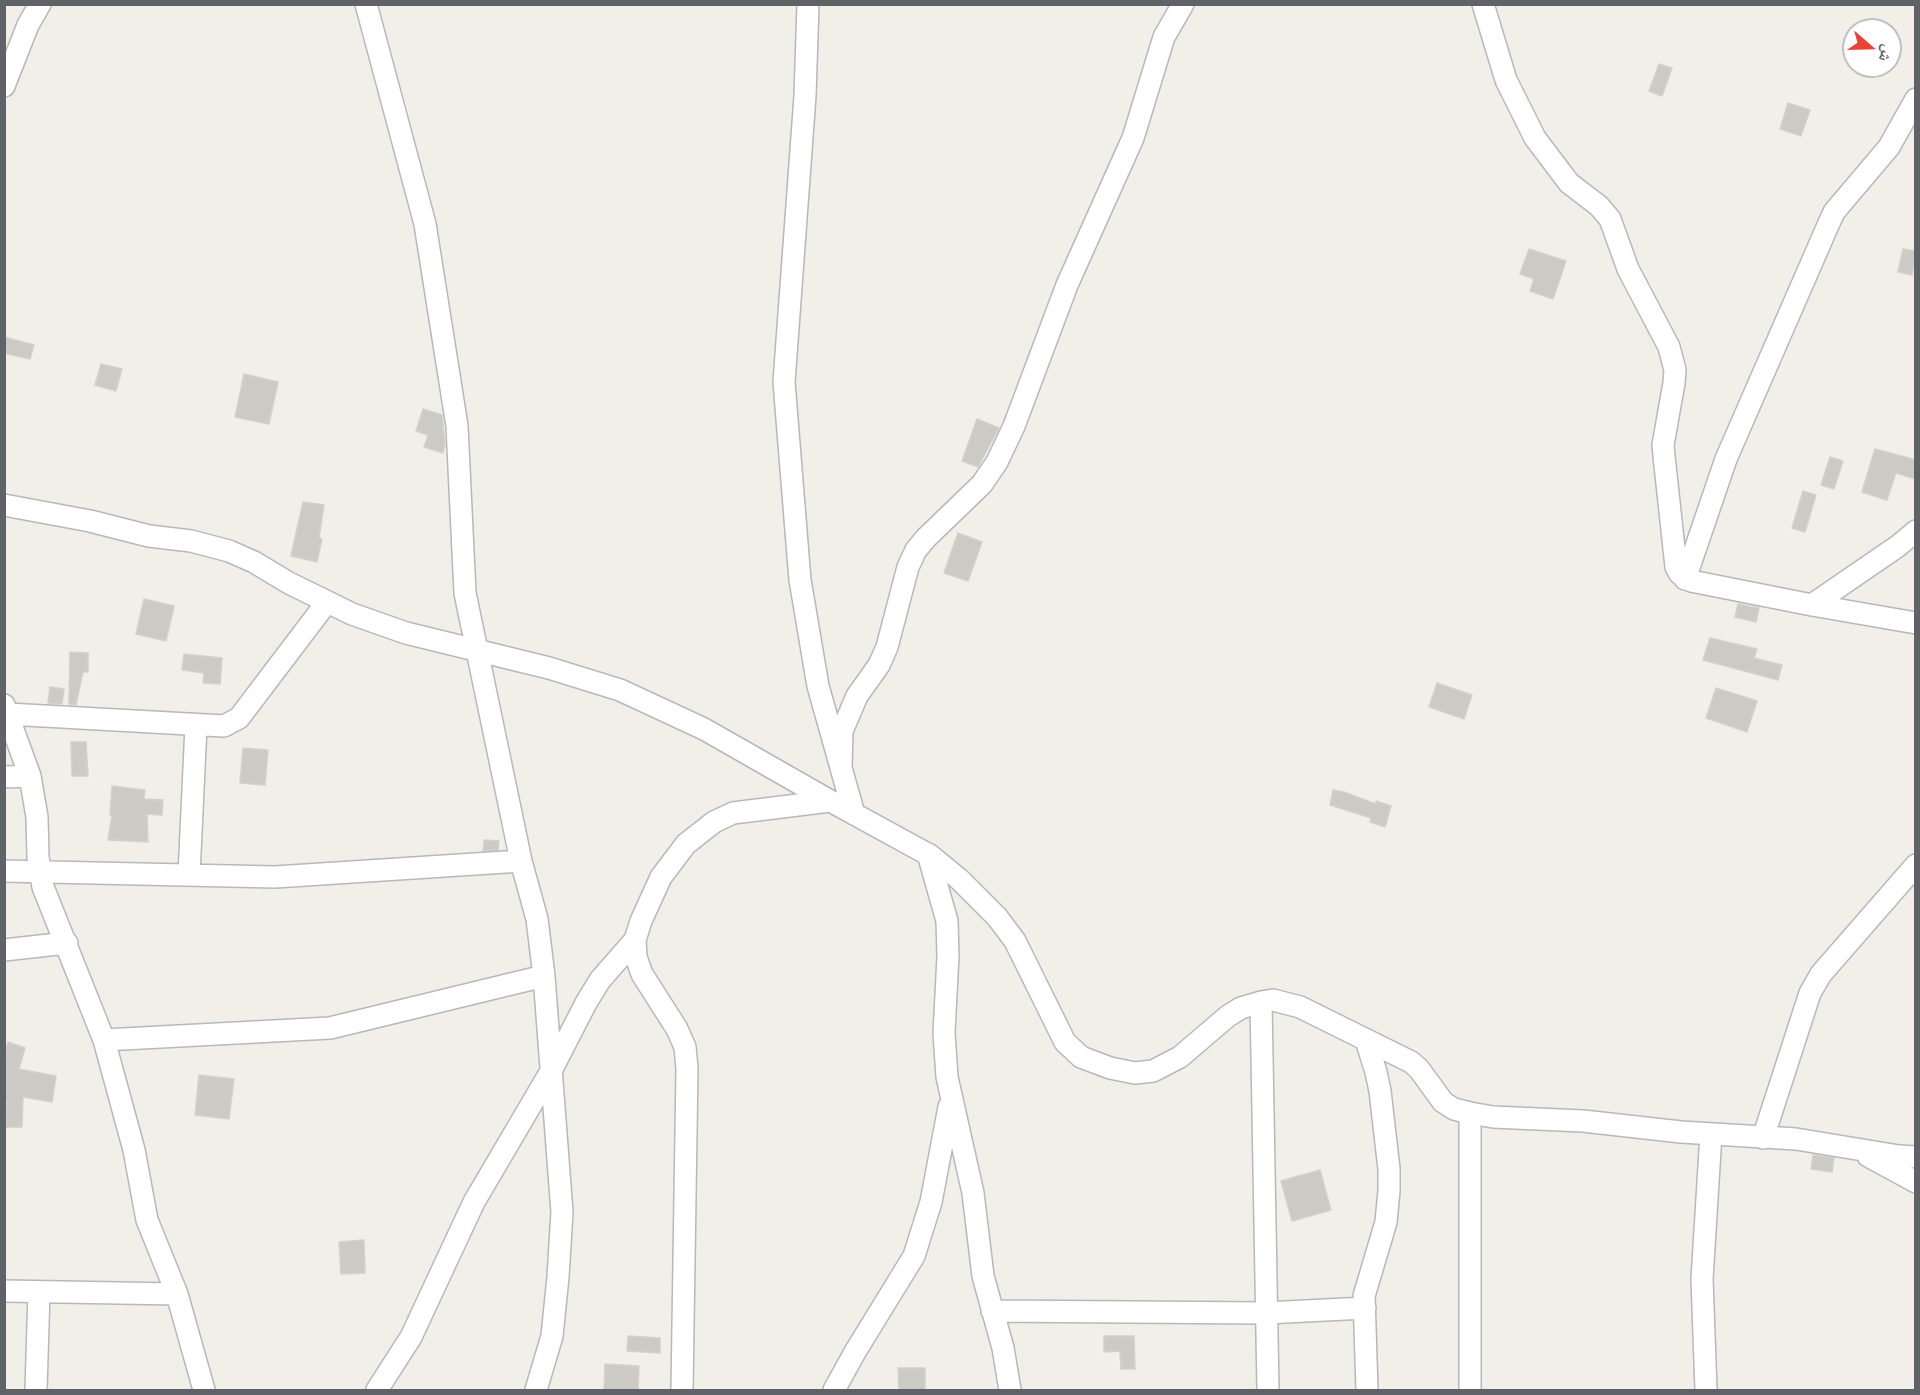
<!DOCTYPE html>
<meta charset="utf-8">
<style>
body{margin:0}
#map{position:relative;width:1920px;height:1395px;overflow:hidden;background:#f1efe8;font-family:Inter,"Noto Naskh Arabic",sans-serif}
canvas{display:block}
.frame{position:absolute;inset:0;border:6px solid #5f6368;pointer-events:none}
.north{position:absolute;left:1842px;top:18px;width:60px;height:60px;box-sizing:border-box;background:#fff;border:2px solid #bfc1c3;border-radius:50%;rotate:110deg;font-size:16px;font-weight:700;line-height:24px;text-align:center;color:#5f6368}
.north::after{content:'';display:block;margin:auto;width:21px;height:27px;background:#ea4335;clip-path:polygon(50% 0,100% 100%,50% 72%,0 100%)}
</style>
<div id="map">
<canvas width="1920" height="1395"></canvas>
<div class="frame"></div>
<div class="north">ش</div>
</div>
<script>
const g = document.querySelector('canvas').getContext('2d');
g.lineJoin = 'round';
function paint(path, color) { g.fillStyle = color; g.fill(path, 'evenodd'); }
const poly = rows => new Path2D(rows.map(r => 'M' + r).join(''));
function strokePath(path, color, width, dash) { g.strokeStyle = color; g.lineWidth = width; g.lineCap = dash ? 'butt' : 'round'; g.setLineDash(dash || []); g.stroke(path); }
const building = poly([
 [1659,64,1672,68,1662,96,1649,91,1659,64],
 [1788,103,1810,110,1801,136,1780,129,1788,103],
 [1529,249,1566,261,1553,299,1530,291,1534,279,1520,274,1529,249],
 [1903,249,1916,251,1912,275,1898,272,1903,249],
 [4,337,34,345,30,359,4,353,4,337],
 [101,364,122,369,116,391,95,385,101,364],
 [244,374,278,382,269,424,235,417,244,374],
 [423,409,442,415,445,445,443,453,424,447,428,435,416,431,423,409],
 [977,419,999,428,978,467,962,461,977,419],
 [1875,449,1916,460,1916,479,1896,473,1887,500,1862,492,1875,449],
 [1830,457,1843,461,1834,489,1821,485,1830,457],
 [1803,491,1816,495,1805,532,1792,528,1803,491],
 [303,502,324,505,319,538,322,539,317,562,291,556,303,502],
 [958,533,982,542,968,581,944,573,958,533],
 [144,599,174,606,166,641,136,634,144,599],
 [1738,604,1759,608,1756,622,1735,617,1738,604],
 [1710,638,1757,649,1754,658,1782,665,1778,680,1703,660,1710,638],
 [70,652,88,653,88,672,83,672,76,705,69,704,70,652],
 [184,654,222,658,220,684,203,683,204,673,182,670,184,654],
 [1437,683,1472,695,1464,719,1429,707,1437,683],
 [50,687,64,689,62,704,48,703,50,687],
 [1716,688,1757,701,1747,732,1706,718,1716,688],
 [71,742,86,742,88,776,72,776,71,742],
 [243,748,268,750,265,785,240,783,243,748],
 [112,786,145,790,144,799,163,800,162,815,147,814,148,842,108,840,112,815,110,815,112,786],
 [1333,790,1344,792,1376,804,1376,801,1391,806,1385,827,1370,822,1371,818,1330,805,1333,790],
 [484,840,499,841,498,850,483,851,484,840],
 [8,1042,25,1048,19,1069,56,1076,52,1102,23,1097,22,1127,6,1127,7,1102,4,1101,4,1084,6,1050,8,1042],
 [199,1075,234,1079,229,1119,195,1115,199,1075],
 [1813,1155,1834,1158,1832,1172,1811,1169,1813,1155],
 [1320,1170,1331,1210,1292,1221,1281,1181,1320,1170],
 [364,1240,365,1273,341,1274,339,1242,364,1240],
 [628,1336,660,1338,660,1353,627,1351,628,1336],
 [1104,1336,1134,1336,1135,1369,1121,1369,1120,1351,1104,1352,1104,1336],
 [605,1364,639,1366,638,1390,604,1390,605,1364],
 [898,1368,925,1368,925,1390,899,1390,898,1368]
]);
const minor = poly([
 [366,4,425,224,457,426,465,593,521,861,537,919,544,976,562,1212,558,1277,552,1336,536,1390],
 [808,4,805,96,784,382,800,580,818,686,854,814],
 [1483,4,1506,80,1535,138,1569,183,1599,206,1610,219,1628,269,1669,347,1675,370,1674,383,1663,445,1664,456,1676,567,1680,574,1691,581,1812,605,1916,623],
 [4,86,28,25,40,4],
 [4,505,90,521,149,536,191,541,229,551,254,562,289,583,352,614,406,633,549,668,620,690,704,729,825,798,931,856,959,879,997,917,1015,941,1065,1042,1081,1057,1110,1068,1135,1073,1153,1071,1180,1057,1228,1016,1241,1008,1261,1002,1273,1000,1300,1007,1411,1062,1419,1069,1443,1102,1454,1109,1470,1113,1493,1117,1583,1121,1681,1132,1796,1139,1899,1156,1916,1157],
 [1685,579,1726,459,1829,223,1834,212,1889,147,1916,99],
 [1812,605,1898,546,1916,531],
 [4,705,30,776,37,817,38,857,43,887,104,1040,134,1150,147,1220,177,1294,204,1390],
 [8,714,224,726,239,718,327,602],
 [841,767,842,731,857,696,879,665,887,647,908,567,916,550,926,538,982,484,997,462,1014,426,1067,285,1133,138,1164,37,1183,4],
 [4,777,30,776],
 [928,854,947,921,948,956,944,1033,947,1077,973,1193,983,1276,1003,1348,1010,1390],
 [4,871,275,877,521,861],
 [189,875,196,726],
 [4,950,67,943],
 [1261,1002,1268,1390],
 [104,1040,330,1028,544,976],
 [1366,1040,1376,1072,1380,1091,1389,1169,1389,1191,1386,1222,1364,1296,1367,1390],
 [1763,1138,1810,993,1821,974,1916,865],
 [1868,1156,1916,1182],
 [4,1291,177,1294],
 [992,1311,1266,1313,1365,1308],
 [36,1390,39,1292],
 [377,1390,411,1337,474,1202,551,1071,586,1003,600,980,635,940],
 [682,1390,687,1068,685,1047,677,1029,642,974,636,957,635,940,641,921,661,877,686,844,714,822,733,813,830,801],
 [834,1390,855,1352,914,1256,931,1202,949,1107],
 [1470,1390,1470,1113],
 [1706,1390,1702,1279,1711,1134]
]);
paint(building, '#cccac5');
strokePath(building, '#d6d1c6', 1.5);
strokePath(minor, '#b5b8bc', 24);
strokePath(minor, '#fff', 21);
</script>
